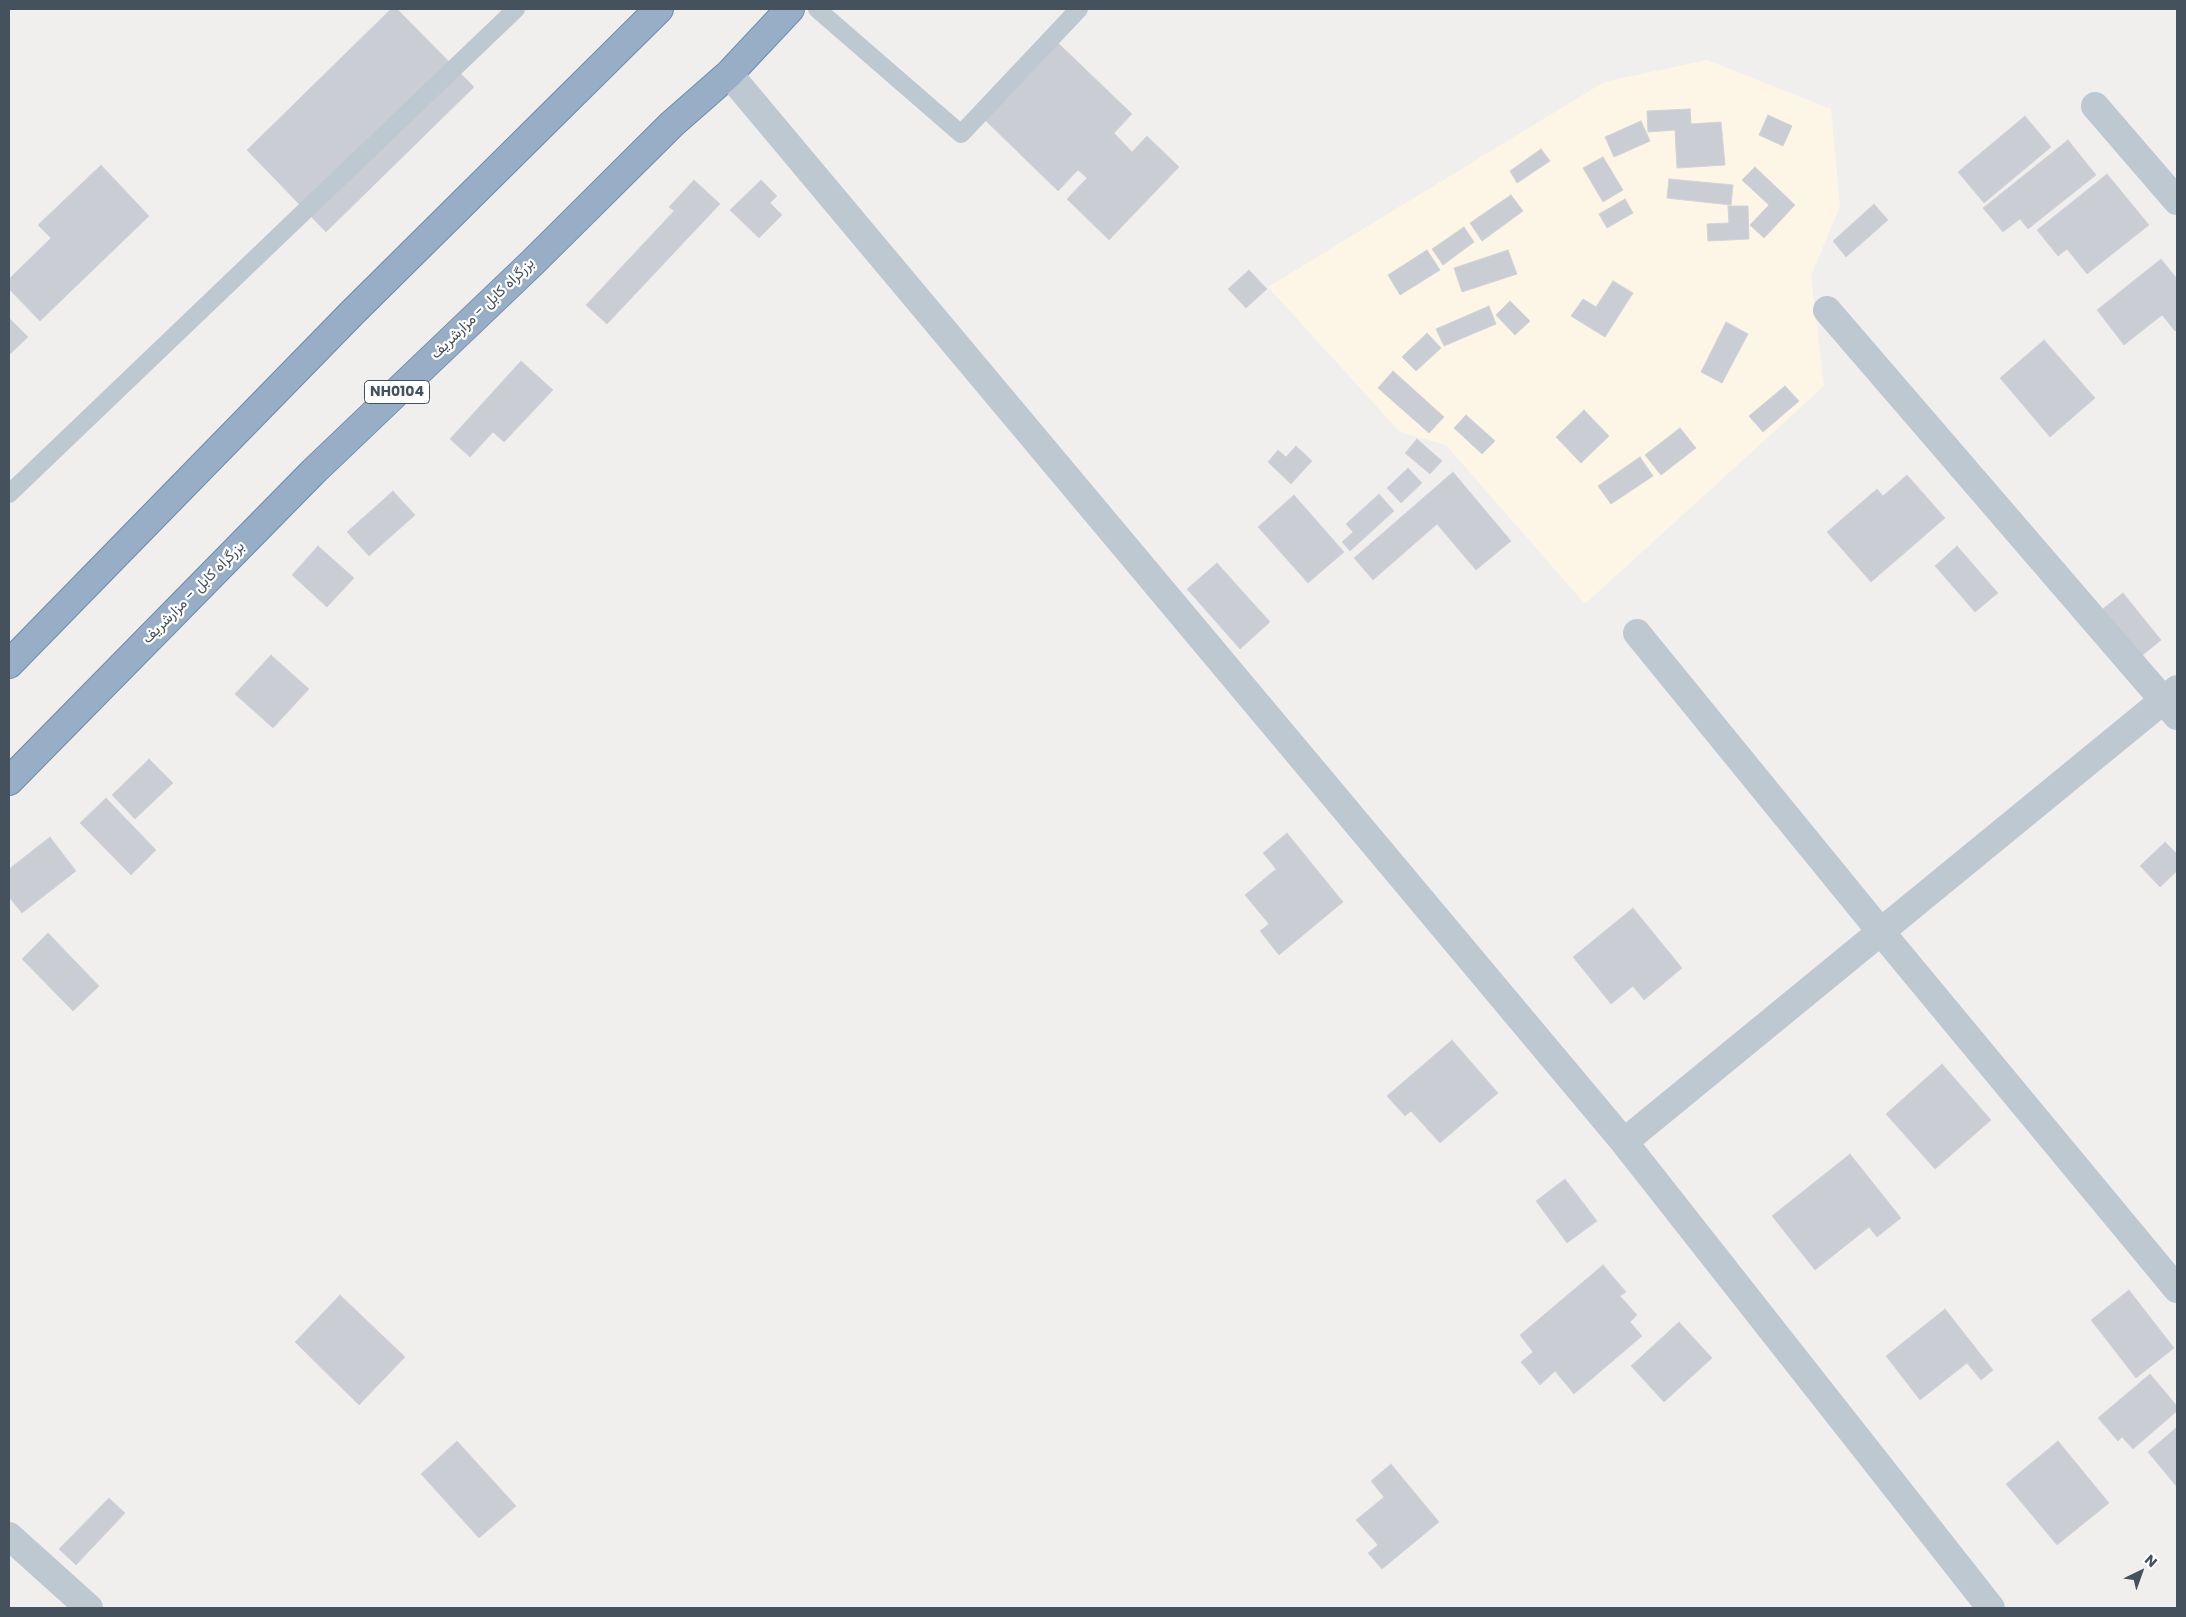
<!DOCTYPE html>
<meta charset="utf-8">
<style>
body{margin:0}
#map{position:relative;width:2186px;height:1617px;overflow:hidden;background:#f1eeee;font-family:Poppins,sans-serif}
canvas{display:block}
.frame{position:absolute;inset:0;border:10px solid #45515c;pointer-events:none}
.north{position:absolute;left:2116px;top:1547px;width:50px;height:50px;-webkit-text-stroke:4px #fff;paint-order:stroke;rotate:42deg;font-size:14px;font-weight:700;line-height:20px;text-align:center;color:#45515c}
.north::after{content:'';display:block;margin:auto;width:18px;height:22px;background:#45515c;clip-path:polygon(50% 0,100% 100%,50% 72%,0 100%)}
</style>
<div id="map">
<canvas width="2186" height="1617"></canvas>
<div class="frame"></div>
<div class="north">N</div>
</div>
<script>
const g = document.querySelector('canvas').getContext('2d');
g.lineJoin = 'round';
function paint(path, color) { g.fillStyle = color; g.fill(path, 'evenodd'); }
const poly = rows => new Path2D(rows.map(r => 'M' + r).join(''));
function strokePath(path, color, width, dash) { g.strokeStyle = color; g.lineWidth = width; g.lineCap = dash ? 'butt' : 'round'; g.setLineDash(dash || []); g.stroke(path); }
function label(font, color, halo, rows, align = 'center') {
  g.font = font + ' Poppins,Vazirmatn,sans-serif'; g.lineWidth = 4.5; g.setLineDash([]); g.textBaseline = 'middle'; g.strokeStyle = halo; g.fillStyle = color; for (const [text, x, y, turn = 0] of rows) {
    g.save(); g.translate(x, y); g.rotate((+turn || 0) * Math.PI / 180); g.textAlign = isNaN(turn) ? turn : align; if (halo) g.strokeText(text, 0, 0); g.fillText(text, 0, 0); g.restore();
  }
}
const commercial = poly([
 [1707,60,1831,109,1840,206,1811,276,1824,386,1585,604,1446,445,1400,432,1268,287,1604,82]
]);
const building = poly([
 [391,9,397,9,474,87,326,232,247,150,391,9],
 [1057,42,1132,114,1114,133,1132,152,1147,136,1179,167,1109,240,1067,199,1087,178,1078,170,1058,191,983,118,1057,42],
 [1690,109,1691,124,1721,122,1725,165,1677,168,1675,130,1648,132,1647,111,1690,109],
 [1768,115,1792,126,1783,146,1759,135,1768,115],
 [2025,116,2051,147,1984,203,1958,172,2025,116],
 [1641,121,1650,141,1614,157,1605,137,1641,121],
 [2068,140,2096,175,2028,229,2020,219,2003,232,1983,208,2068,140],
 [1541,149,1550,161,1517,183,1510,171,1541,149],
 [1603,157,1623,190,1603,202,1583,168,1603,157],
 [101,165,149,216,40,321,9,289,9,279,51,238,38,225,101,165],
 [1755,167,1795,205,1764,238,1750,225,1769,205,1742,180,1755,167],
 [2107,174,2149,225,2087,274,2067,249,2058,256,2037,230,2107,174],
 [1669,179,1733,185,1731,205,1667,198,1669,179],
 [694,180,720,204,607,324,586,305,674,211,669,207,694,180],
 [761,180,777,196,770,203,782,215,759,238,730,210,761,180],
 [1511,195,1523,211,1482,241,1470,223,1511,195],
 [1625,199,1633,213,1607,228,1599,214,1625,199],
 [1874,204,1888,220,1846,257,1833,241,1874,204],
 [1728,206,1748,206,1749,239,1708,241,1707,224,1729,223,1728,206],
 [1464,227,1474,242,1443,265,1432,249,1464,227],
 [1427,250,1440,270,1400,295,1388,275,1427,250],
 [1508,250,1517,274,1462,292,1454,268,1508,250],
 [2161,259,2177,279,2177,329,2175,331,2162,315,2124,345,2097,310,2161,259],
 [1249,270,1267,289,1246,308,1228,289,1249,270],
 [1613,281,1633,293,1605,337,1571,316,1583,299,1596,307,1613,281],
 [1510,301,1530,321,1515,335,1496,315,1510,301],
 [1489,306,1496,324,1444,346,1436,329,1489,306],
 [9,318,28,337,9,355,9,318],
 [1726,322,1748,334,1722,383,1701,372,1726,322],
 [1427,333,1441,348,1416,371,1402,357,1427,333],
 [2044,340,2095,398,2050,437,2000,378,2044,340],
 [521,361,553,390,504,442,493,432,470,457,450,439,521,361],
 [1393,371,1444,417,1429,433,1378,388,1393,371],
 [1785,386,1799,401,1763,432,1749,416,1785,386],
 [1584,410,1609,436,1581,463,1556,437,1584,410],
 [1466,415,1495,441,1482,454,1454,428,1466,415],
 [1680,428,1696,448,1661,475,1645,455,1680,428],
 [1417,439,1442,461,1430,474,1405,453,1417,439],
 [1296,446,1312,461,1291,484,1268,462,1278,450,1286,457,1296,446],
 [1640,457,1653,476,1611,504,1598,486,1640,457],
 [1408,468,1422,483,1401,503,1387,488,1408,468],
 [1453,472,1511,541,1476,570,1437,524,1373,580,1354,558,1453,472],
 [1907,475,1945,518,1871,582,1827,532,1877,489,1883,496,1907,475],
 [393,491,415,515,369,556,347,532,393,491],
 [1379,494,1394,511,1350,551,1342,542,1353,532,1346,524,1379,494],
 [1294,495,1344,552,1308,583,1258,527,1294,495],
 [318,546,354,578,327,607,292,575,318,546],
 [1957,546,1998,593,1975,612,1935,566,1957,546],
 [1217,563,1270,622,1240,649,1187,589,1217,563],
 [2123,593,2161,640,2139,658,2100,611,2123,593],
 [271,655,309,689,273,728,235,694,271,655],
 [149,759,173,783,135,819,112,795,149,759],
 [106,798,156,850,131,875,80,823,106,798],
 [1287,833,1343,902,1279,955,1260,931,1269,924,1245,895,1276,869,1263,853,1287,833],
 [50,837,76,871,22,913,9,897,9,869,50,837],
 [2165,842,2177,854,2177,871,2160,887,2140,866,2165,842],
 [1633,908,1682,968,1644,1000,1633,986,1611,1004,1573,957,1633,908],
 [48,933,99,986,73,1011,22,959,48,933],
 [1452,1040,1498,1093,1440,1143,1411,1111,1405,1116,1387,1096,1452,1040],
 [1942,1064,1991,1120,1935,1169,1886,1114,1942,1064],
 [1850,1154,1901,1218,1877,1237,1869,1227,1815,1270,1772,1216,1850,1154],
 [1565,1179,1597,1221,1567,1243,1536,1201,1565,1179],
 [1603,1265,1626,1292,1620,1296,1637,1315,1630,1322,1642,1336,1574,1394,1555,1371,1540,1385,1521,1362,1533,1352,1520,1335,1603,1265],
 [2129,1290,2174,1348,2136,1378,2091,1320,2129,1290],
 [340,1295,405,1357,359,1405,295,1342,340,1295],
 [1945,1309,1993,1370,1981,1380,1967,1363,1920,1400,1886,1356,1945,1309],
 [1679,1322,1712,1358,1664,1402,1631,1366,1679,1322],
 [2150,1374,2177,1406,2177,1411,2133,1449,2122,1437,2118,1441,2098,1418,2150,1374],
 [2177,1427,2177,1487,2148,1452,2177,1427],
 [457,1441,516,1506,479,1538,421,1474,457,1441],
 [2058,1441,2109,1503,2057,1545,2006,1484,2058,1441],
 [1391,1464,1439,1522,1382,1569,1368,1553,1378,1545,1356,1520,1384,1497,1371,1481,1391,1464],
 [109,1498,125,1513,76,1565,59,1549,109,1498]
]);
const service = poly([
 [817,9,961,134,1079,9],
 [9,494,516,9]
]);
const minor = poly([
 [729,74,1624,1142,1991,1608],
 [2095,106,2177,201],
 [1827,310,2177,716],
 [1637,633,1881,932,2177,1289],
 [1624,1142,2177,689],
 [9,1536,89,1608]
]);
const trunk = poly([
 [9,664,352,313,659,9],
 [9,781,314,471,532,263,672,124,729,74,790,9]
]);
const shields = [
 [397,392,65]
];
const shieldNames = [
 ["NH0104",397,392]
];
const streetNames = [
 ["بزرگراه کابل - مزارشریف",483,309,-44],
 ["بزرگراه کابل - مزارشریف",194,593,-45]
];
paint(commercial, '#fdf6e6');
paint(building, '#cacdd3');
strokePath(building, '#d2d4da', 1);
strokePath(trunk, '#6e8bab', 30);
strokePath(service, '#bec8d1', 18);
strokePath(minor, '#bec8d1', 28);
strokePath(trunk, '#98aec7', 28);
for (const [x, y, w] of shields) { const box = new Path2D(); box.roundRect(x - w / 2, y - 11.5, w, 23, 4); g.fillStyle = '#fff'; g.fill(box); strokePath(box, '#45515c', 1); }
label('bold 14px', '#45515c', null, shieldNames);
label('15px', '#45515c', '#fff', streetNames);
</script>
